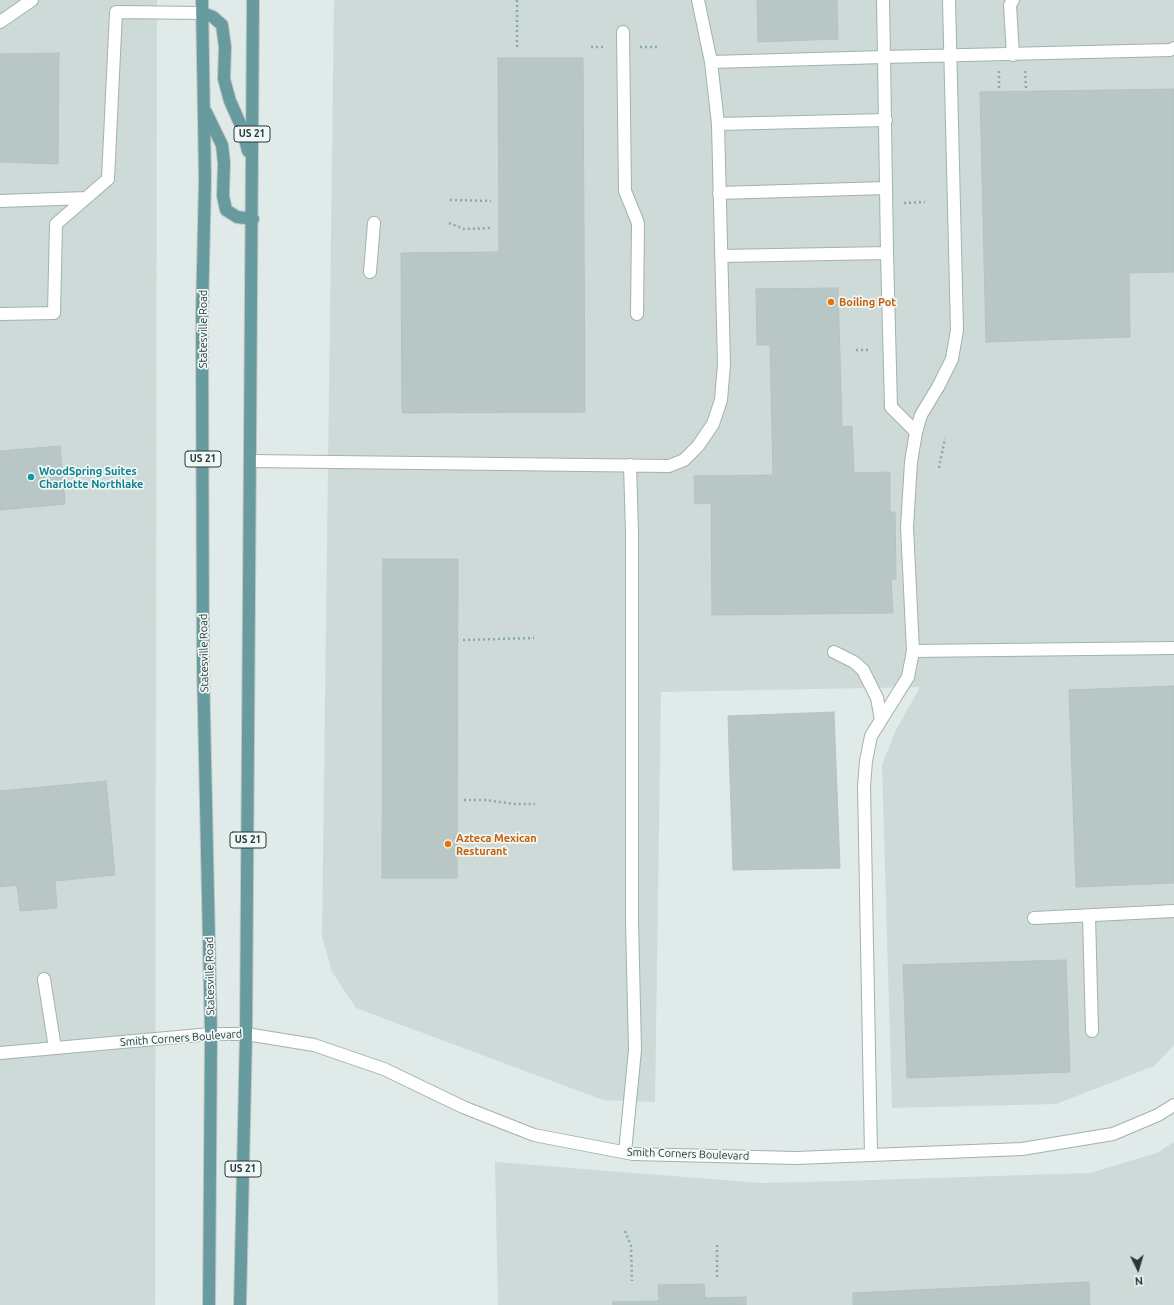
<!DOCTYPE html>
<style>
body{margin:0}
#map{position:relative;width:1174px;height:1305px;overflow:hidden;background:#e0eae8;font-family:Ubuntu,sans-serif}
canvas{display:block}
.north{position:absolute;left:1118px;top:1249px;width:40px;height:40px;-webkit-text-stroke:3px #f0f7f5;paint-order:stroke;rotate:175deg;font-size:11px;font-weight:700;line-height:16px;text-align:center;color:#223839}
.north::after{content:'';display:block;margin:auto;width:14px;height:18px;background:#223839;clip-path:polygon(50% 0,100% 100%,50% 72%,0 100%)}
</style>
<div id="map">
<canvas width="1174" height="1305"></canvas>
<div class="north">N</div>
</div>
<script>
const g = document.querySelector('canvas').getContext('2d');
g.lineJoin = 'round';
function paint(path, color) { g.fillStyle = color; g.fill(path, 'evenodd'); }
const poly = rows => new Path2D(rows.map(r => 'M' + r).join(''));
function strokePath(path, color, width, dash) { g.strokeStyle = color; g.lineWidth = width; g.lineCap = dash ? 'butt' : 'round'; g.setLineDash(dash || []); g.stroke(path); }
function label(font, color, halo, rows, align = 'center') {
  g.font = font + ' Ubuntu,sans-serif'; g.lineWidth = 3.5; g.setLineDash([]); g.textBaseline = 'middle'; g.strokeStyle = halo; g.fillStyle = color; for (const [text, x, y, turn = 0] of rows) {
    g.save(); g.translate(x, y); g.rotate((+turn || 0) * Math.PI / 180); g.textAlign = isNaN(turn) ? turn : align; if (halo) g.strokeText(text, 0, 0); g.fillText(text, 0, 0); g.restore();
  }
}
const built = poly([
 [0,0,157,0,155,1305,0,1305],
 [334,0,1174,0,1174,1045,1154,1066,1056,1104,892,1108,882,765,895,732,920,687,661,692,655,1102,603,1100,356,1008,332,972,322,936],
 [1174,1142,1174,1305,498,1305,495,1162,761,1183,842,1181,1090,1173,1157,1153]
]);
const building = poly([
 [757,0,837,0,838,39,758,42,757,0],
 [59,53,58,164,0,162,0,54,59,53],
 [498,58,583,58,585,412,402,413,401,253,499,252,498,58],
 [1174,89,1174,272,1129,273,1130,337,986,342,980,92,1174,89],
 [838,288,842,427,852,426,854,473,890,472,890,512,895,512,896,579,891,579,893,613,712,615,711,503,695,504,694,476,773,475,770,345,757,345,756,289,838,288],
 [60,446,65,504,0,510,0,451,60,446],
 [383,559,458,559,457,878,382,878,383,559],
 [1174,686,1174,883,1076,887,1069,690,1174,686],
 [834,712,840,868,733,870,728,716,834,712],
 [106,781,115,875,55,881,57,908,20,911,17,885,0,887,0,791,106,781],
 [1066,960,1070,1072,907,1078,903,965,1066,960],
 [1089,1282,1090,1305,853,1305,853,1293,1089,1282],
 [704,1284,705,1298,746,1297,746,1305,613,1305,612,1302,659,1301,658,1285,704,1284]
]);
const path = poly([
 [517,0,517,47],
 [591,47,605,47],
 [640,47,658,47],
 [999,71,999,89],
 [1025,71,1026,88],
 [450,200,491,201],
 [904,203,925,202],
 [449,223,464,229,490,228],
 [856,350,871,350],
 [939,468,945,438],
 [463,640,534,638],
 [464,800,486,800,514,804,535,804],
 [625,1231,631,1246,632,1281],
 [717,1245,717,1280]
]);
const minor = poly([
 [0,22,32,0],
 [623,32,625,191,638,223,637,314],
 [1013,55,1010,5,1013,0],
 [711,62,884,57,883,0],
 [718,124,886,120],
 [719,193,886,188],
 [0,201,86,198],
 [887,253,891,407,916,432],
 [721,256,887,253,884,57,1170,50,1174,48],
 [370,272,374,223],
 [0,314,54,313,56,224,108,179,116,12,203,13],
 [251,461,669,466,684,460,698,446,713,424,721,400,724,364,718,124,711,62,698,0],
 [913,651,1174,648],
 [834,652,854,662,863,670,877,698,881,720],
 [1089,916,1092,1031],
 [1034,918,1174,911],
 [44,979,55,1048],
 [0,1053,211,1034,246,1034,314,1045,384,1069,463,1107,534,1135,633,1154,796,1158,1022,1149,1113,1134,1158,1115,1174,1105],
 [625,1152,635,1050,632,921,632,532,630,465],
 [871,1155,864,786,866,761,871,736,908,677,913,651,907,527,911,462,916,432,921,415,938,387,952,359,957,330,949,0]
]);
const major = poly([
 [202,0,205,180,202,313,203,666,211,1034,209,1305],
 [203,13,213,17,222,25,225,47,224,79,230,101,242,128,248,151],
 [206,112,222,145,224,163,223,196,226,210,237,217,253,219],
 [240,1305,246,1034,253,0]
]);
const markers = [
 [831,302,4,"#e8710a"],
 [31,477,4,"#0f9aa8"],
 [448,844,4,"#e8710a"]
];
const shields = [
 [252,134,36],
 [203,459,36],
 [248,840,36],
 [243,1169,36]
];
const shieldNames = [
 ["US 21",252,134],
 ["US 21",203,459],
 ["US 21",248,840],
 ["US 21",243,1169]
];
const foodNames = [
 ["Boiling Pot",839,302],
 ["Azteca Mexican",456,838],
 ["Resturant",456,851]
];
const streetNames = [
 ["Statesville Road",203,329,-90],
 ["Statesville Road",204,653,-91],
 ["Statesville Road",210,976,-91],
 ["Smith Corners Boulevard",181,1038,-4],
 ["Smith Corners Boulevard",688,1154,2]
];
const cultureNames = [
 ["WoodSpring Suites",39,471],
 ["Charlotte Northlake",39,484]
];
paint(built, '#cedad8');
paint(building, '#b8c7c5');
strokePath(building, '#b3c3c1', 1);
strokePath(minor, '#a3b1b0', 14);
strokePath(major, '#c1c7c8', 14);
strokePath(path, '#82acab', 2.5, [2, 3]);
strokePath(minor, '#fff', 12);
strokePath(major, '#679b9d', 12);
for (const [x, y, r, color] of markers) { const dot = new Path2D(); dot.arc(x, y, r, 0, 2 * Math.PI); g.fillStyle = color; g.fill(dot); strokePath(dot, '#f0f7f5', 1.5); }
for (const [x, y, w] of shields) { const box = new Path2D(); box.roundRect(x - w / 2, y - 8, w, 16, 3); g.fillStyle = '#f0f7f5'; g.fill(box); strokePath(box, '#223839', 1); }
label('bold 10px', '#223839', null, shieldNames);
label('bold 11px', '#c56008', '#f0f7f5', foodNames, 'left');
label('11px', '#223839', '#f0f7f5', streetNames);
label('bold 11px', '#0d838f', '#f0f7f5', cultureNames, 'left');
</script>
